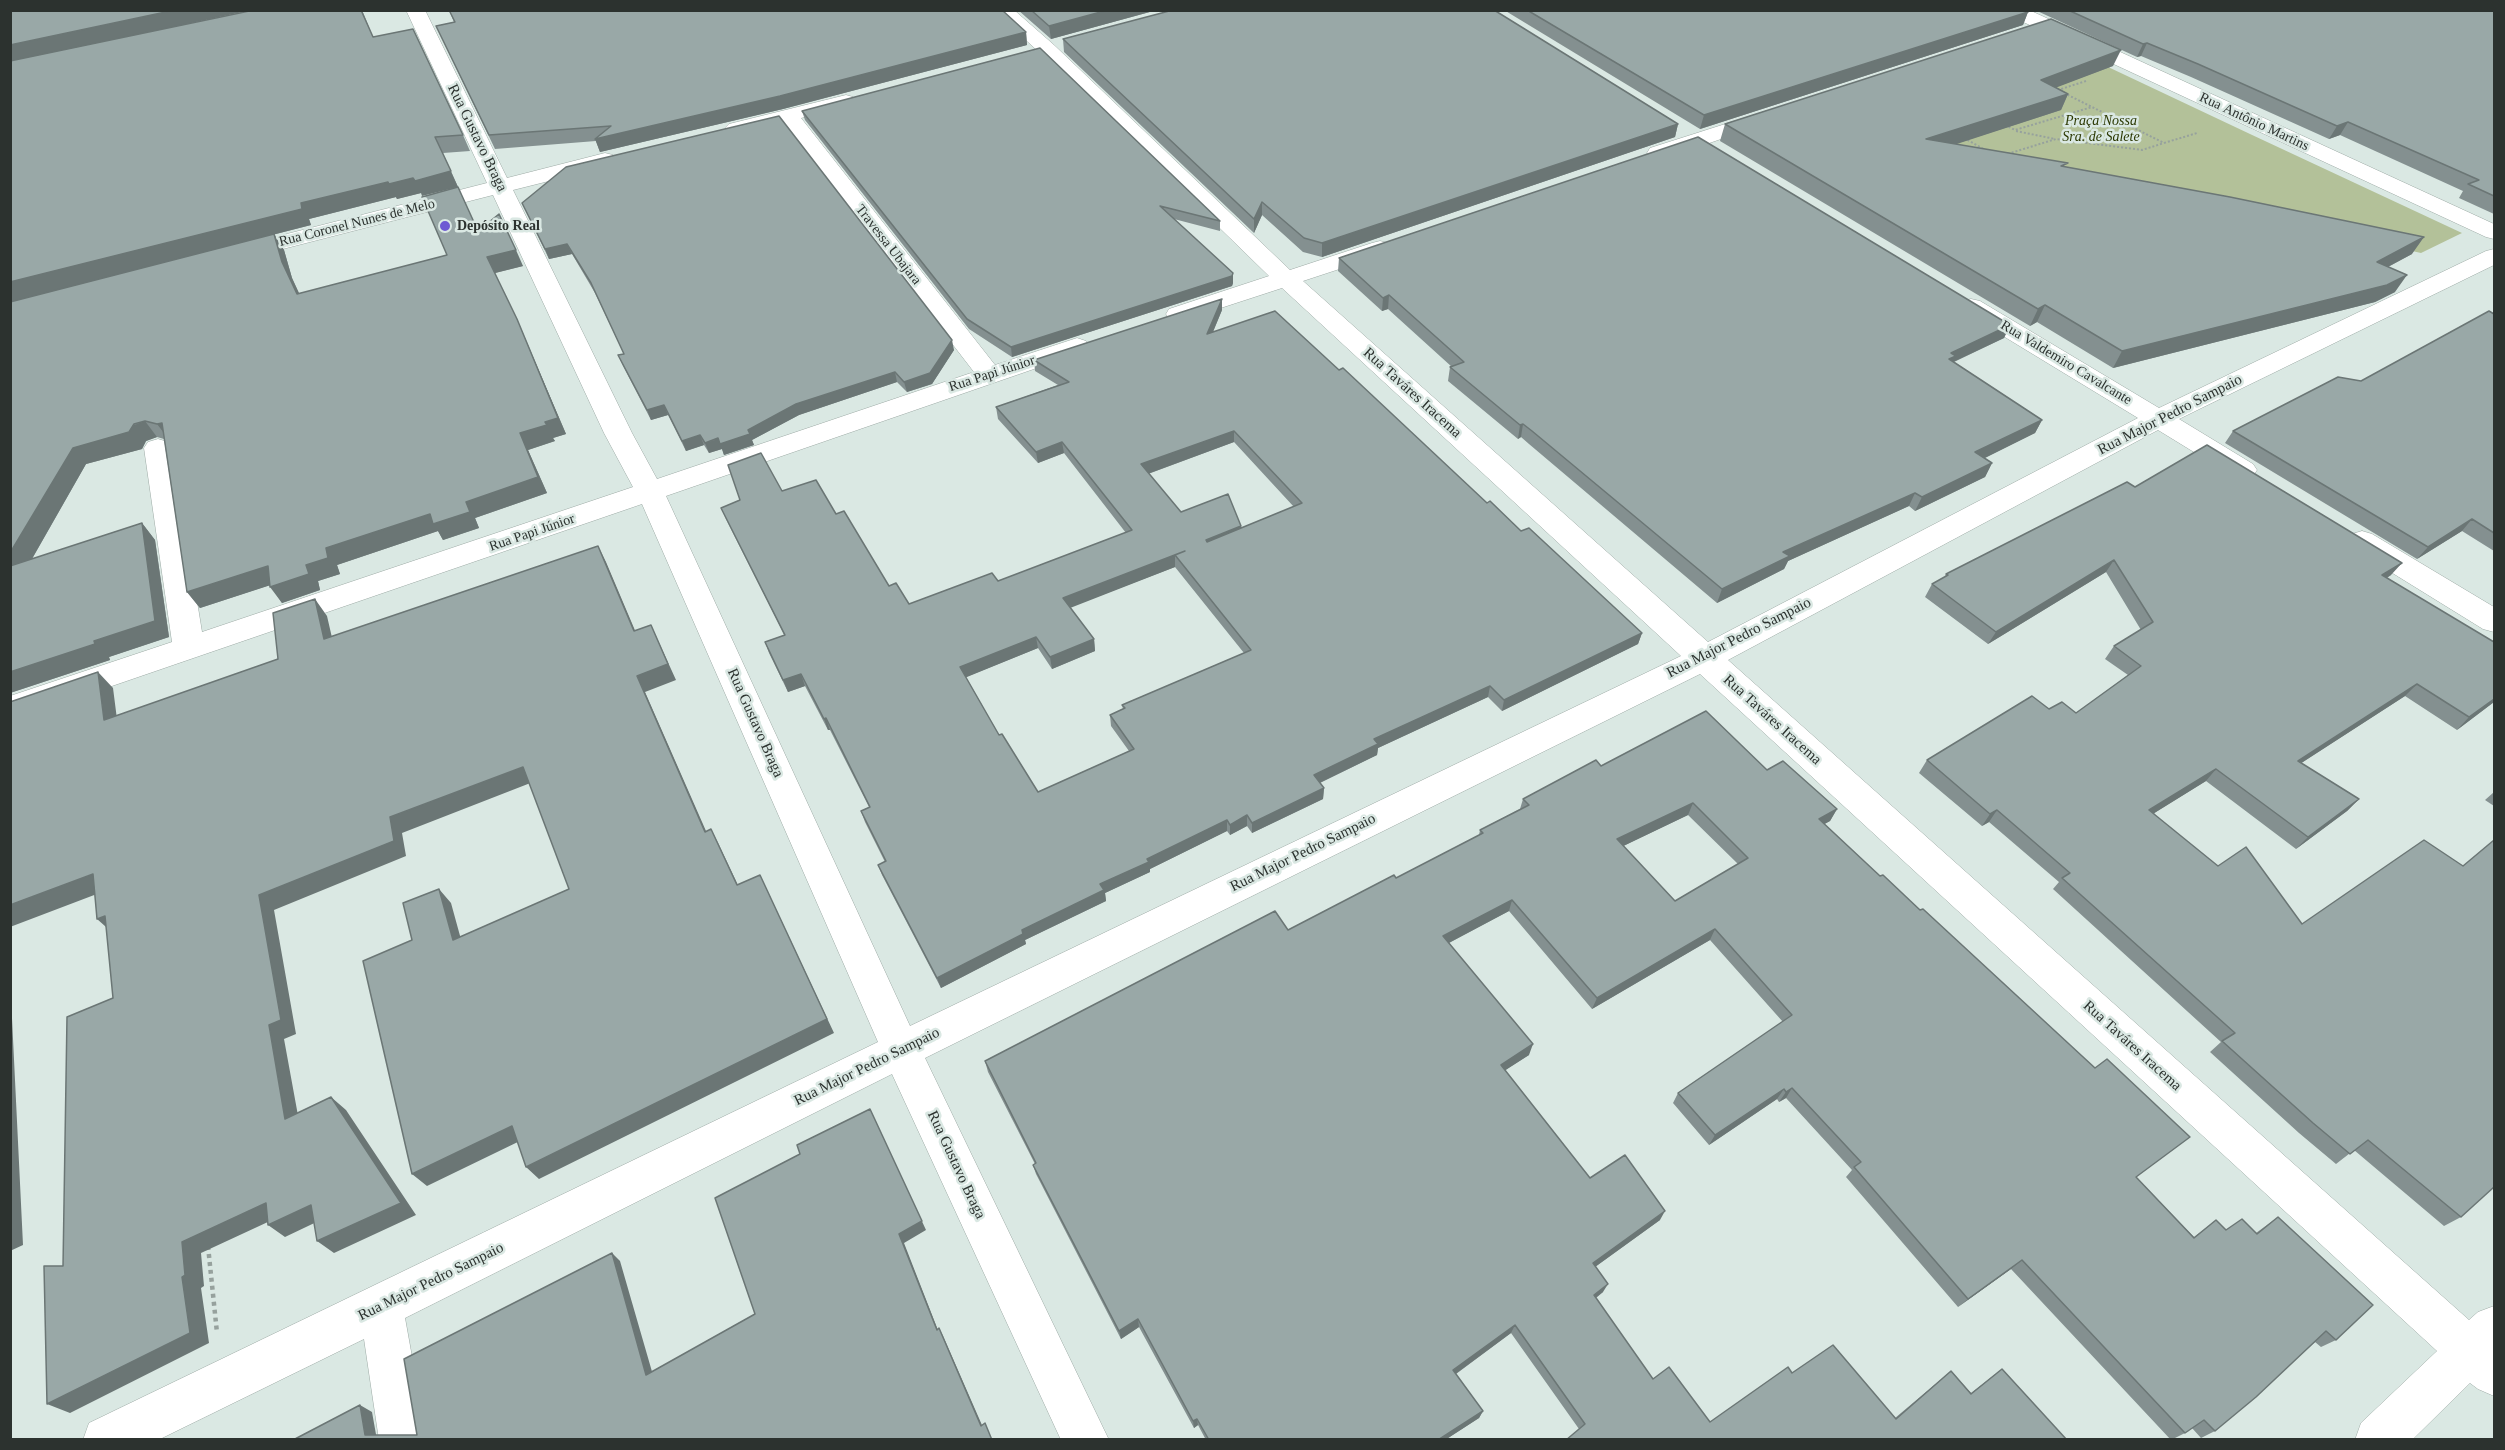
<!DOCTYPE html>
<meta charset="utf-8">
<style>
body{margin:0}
#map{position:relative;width:2505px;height:1450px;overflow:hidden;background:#dae8e3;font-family:"Times New Roman",serif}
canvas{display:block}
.frame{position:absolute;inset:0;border:12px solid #2c322f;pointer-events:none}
</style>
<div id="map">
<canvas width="2505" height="1450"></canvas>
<div class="frame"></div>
</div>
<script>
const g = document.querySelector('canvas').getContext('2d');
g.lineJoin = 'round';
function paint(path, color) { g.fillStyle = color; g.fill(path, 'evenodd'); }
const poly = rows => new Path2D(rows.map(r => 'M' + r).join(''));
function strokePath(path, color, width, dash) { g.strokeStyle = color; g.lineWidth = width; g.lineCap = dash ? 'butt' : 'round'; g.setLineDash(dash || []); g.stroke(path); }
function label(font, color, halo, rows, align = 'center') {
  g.font = font + ' "Times New Roman",serif'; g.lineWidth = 5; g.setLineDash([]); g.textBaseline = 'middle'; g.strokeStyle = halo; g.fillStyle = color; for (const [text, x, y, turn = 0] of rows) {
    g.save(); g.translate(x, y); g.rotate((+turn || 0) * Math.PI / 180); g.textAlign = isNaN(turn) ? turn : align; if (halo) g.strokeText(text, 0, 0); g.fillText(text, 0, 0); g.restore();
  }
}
const green = poly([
 [2106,66,2250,134,2462,233,2421,253,1935,144,1945,72]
]);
const pathFar1 = poly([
 [2086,81,2058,90,2164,143,2197,133],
 [2005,125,2015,130,2092,107],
 [2016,131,2055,139],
 [1964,138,1989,152],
 [2004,155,2056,139,2142,150,2164,143]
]);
const path = poly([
 [208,1246,217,1333]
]);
const minor = poly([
 [406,10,425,10,507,178,605,153,613,155,616,160,613,165,513,190,632,433,657,479,974,372,782,123,736,134,729,132,725,128,729,124,846,95,853,97,856,101,853,105,801,118,995,365,1077,338,1086,341,1090,346,1086,351,666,496,910,1026,1681,656,1282,288,1187,319,1178,321,1169,319,1166,314,1169,309,1269,276,1040,53,993,10,1014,10,1054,45,1290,270,1372,243,1380,241,1388,243,1392,248,1388,253,1303,281,1708,642,2138,418,1962,311,1959,306,1962,301,1971,299,1980,301,2159,408,2486,251,2494,249,2494,265,2179,419,2253,464,2257,470,2253,476,2243,479,2233,476,2158,430,1728,660,2469,1320,2478,1312,2494,1306,2494,1396,2478,1389,2470,1383,2412,1440,2355,1440,2361,1423,2437,1351,1700,674,925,1058,1109,1440,1061,1440,892,1074,405,1318,427,1440,379,1440,364,1339,158,1440,83,1440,89,1423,878,1042,642,504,10,721,10,696,172,642,144,448,148,442,158,439,168,442,172,448,202,632,633,487,604,433,493,195,236,261,228,259,224,254,228,249,487,183,406,10],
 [2004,10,2029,10,2494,224,2494,239,2486,237,2006,14,2004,10],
 [1766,111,1773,113,1776,117,1773,121,1666,158,1658,159,1650,158,1647,153,1650,148,1766,111],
 [2362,531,2372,534,2494,607,2494,632,2483,629,2352,548,2347,541,2352,534,2362,531]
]);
const wall = poly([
 [254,10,362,10,373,37,463,135,470,151,443,153,458,187,421,193,397,199,396,197,309,219,311,225,10,302],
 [449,10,1002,10,1026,32,1027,45,783,109,600,152,596,141,495,149,436,26,454,22],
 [1018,10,1157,10,1051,39],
 [1504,10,2025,10,2028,12,2023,25,1700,129],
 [2035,10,2494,10,2494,214,2459,198,2463,191,2340,135,2329,139,2191,77,2141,56,2137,57],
 [1063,39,1678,124,1675,137,1322,257,1303,252,1262,215,1254,233,1064,52],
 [2113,66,2056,87,2068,94,2061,110,1955,144,2066,167,2412,254,2388,267,2395,292,2375,302,2113,368,2037,322,2030,326,1720,141,1725,124],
 [802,111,1220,221,1220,231,1174,219,1233,273,1233,283,1232,286,1012,357,969,329,805,120],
 [522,203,954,350,932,384,907,392,897,382,799,415,752,440,754,445,724,455,722,449,709,453,704,445,686,451,668,415,651,420,623,366,618,355,624,354,595,293,572,254,549,259],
 [478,231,523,266,495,273,524,336,566,434,553,438,555,441,528,450,547,493,475,518,479,528,443,540,438,531,337,565,340,574,318,581,320,590,282,603,270,585,200,608,187,592,164,439,157,437,146,441,142,449,86,464,32,559,142,523,155,540,169,637,109,657,110,660,10,693,10,302,274,234,284,250,292,278,299,294,447,255],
 [1339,258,2010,325,2004,338,1954,362,2042,420,2035,433,1984,458,1992,463,1985,477,1915,511,1909,506,1788,561,1784,569,1717,603,1529,444,1521,437,1518,439,1448,381,1450,367,1452,367,1388,309,1382,311,1338,271],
 [1222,310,1213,332,1339,370,1487,503,1642,633,1638,644,1502,711,1488,697,1378,748,1377,755,1320,783,1324,788,1323,799,1252,833,1247,826,1230,835,1227,831,1150,869,1150,872,1105,893,1106,901,1025,940,1026,944,941,988,882,875,878,865,885,862,865,822,861,811,869,807,830,730,828,730,805,686,788,692,769,653,765,642,784,635,726,519,721,508,782,491,836,514,889,586,909,604,998,581,1126,533,1064,453,1038,463,998,419,996,407,1058,385,1035,371,1034,360],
 [1234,442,1294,507,1241,528,1181,512,1148,474],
 [1175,567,1244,653,1122,705,1123,709,1110,715,1111,726,1129,751,1038,792,999,735,966,677,1038,648,1052,669,1095,651,1094,639,1070,607],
 [2494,314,2494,551,2462,531,2417,559,2225,443,2233,431,2361,381],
 [2135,487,2391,575,2387,578,2494,702,2457,730,2405,696,2301,763,2359,799,2347,811,2296,849,2206,781,2154,813,2461,1217,2444,1226,2354,1150,2336,1164,2299,1133,2210,1052,2221,1042,2053,889,2059,882,1989,822,1982,826,1919,773,1927,760,2049,709,2076,713,2128,675,2105,659,2114,646,2141,630,2106,572,1988,644,1925,597,1932,584,1945,577,1946,574],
 [1601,766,1767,770,1837,809,1830,821,1824,824,1880,876,1920,910,2095,1068,2190,1137,2136,1177,2194,1237,2216,1220,2226,1230,2256,1233,2278,1217,2336,1340,2321,1347,2315,1342,2215,1431,2201,1438,2192,1428,2185,1433,2171,1440,2011,1269,1958,1307,1846,1177,1852,1170,1786,1098,1779,1102,1777,1099,1709,1145,1673,1103,1678,1093,1783,1022,1710,940,1592,1009,1509,911,1449,943,1529,1055,1505,1070,1590,1178,1660,1220,1595,1267,1603,1292,1596,1298,1653,1379,1710,1422,1792,1373,1895,1418,1951,1371,1971,1393,2002,1369,2067,1440,1579,1429,1511,1333,1456,1374,1483,1411,1479,1418,1445,1440,1206,1440,1198,1425,1194,1428,1139,1327,1121,1339,1036,1174,1033,1165,1035,1164,988,1072,985,1061,1288,930,1396,878,1479,835,1480,830,1520,809,1523,799],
 [1688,815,1738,864,1675,901,1623,846],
 [2494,792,2494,806,2485,800]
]);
const shadedWall = poly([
 [175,10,252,10,10,62,10,45],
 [1108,10,1157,10,1051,39,1049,26],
 [2028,12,2023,25,1700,129,1704,115],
 [1026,32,1027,45,783,109,600,152,595,139],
 [2147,43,2141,56,2137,57,2143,44],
 [2121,50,2113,66,2034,96,2041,80],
 [2068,94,2061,110,1920,156,1926,139],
 [2348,122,2340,135,2329,139,2337,126],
 [1678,124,1675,137,1322,257,1322,243],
 [435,137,458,187,422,196,421,193,397,199,396,197,309,219,311,225,10,302,10,282,301,203],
 [1262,202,1262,215,1254,233,1254,219],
 [274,234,284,250,292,278,307,310,297,294,282,262],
 [2424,237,2412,254,2365,279,2377,262],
 [567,244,572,254,549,259,545,249],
 [516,250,523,266,495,273,487,257],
 [1233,273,1233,283,1232,286,1012,357,1011,347],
 [2407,275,2395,292,2375,302,2113,368,2122,351],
 [1389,295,1388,309,1382,311,1383,298],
 [1222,299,1222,310,1207,346,1207,334],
 [2045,305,2037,322,2030,326,2038,309],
 [517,319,566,434,553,438,555,441,528,450,547,493,475,518,479,528,443,540,438,531,337,565,340,574,318,581,320,590,282,603,270,587,306,565,326,548,466,502,520,433],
 [2010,325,2004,338,1953,362,1943,372,1951,353],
 [952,340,954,350,932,384,907,392,904,382],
 [895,372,897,382,799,415,752,440,754,445,724,455,722,449,709,453,705,443,748,430,796,404],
 [664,405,668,415,651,420,647,410],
 [2042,420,2035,433,1969,466,1975,452],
 [145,421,157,437,146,441,142,449,86,464,17,585,10,579,10,553,73,448],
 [162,423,170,441,157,424],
 [1523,424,1521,437,1518,439,1520,425],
 [1234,431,1234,442,1142,476,1141,464],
 [700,435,704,445,686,451,682,441],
 [1062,442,1064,453,1038,463,1036,452],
 [1992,463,1985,477,1915,511,1922,497],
 [1915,493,1909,506,1788,561,1784,569,1717,603,1722,589,1783,552],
 [2472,519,2462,531,2417,559,2428,547],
 [142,523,155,540,169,637,109,657,110,660,10,693,10,672,94,641],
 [1241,526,1241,538,1207,552,1206,540],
 [598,546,606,562,642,647,634,631],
 [1185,551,1175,555,1175,567,1065,610,1063,598],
 [2114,560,2106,572,1988,644,1996,632],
 [2402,563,2391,575,2371,587,2382,575],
 [268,566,280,582,200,608,187,592],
 [315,599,327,616,336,655,324,639],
 [651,625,676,680,645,692,713,847,705,832,637,676],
 [1642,633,1638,644,1502,711,1504,700],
 [1036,637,1038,648,962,679,960,667],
 [1094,639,1095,651,1052,669,1050,657],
 [98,672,113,688,119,735,104,720],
 [801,674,805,686,788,692,783,680],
 [2417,684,2405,696,2286,773,2298,761],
 [1490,686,1488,697,1378,748,1377,755,1313,786,1314,775,1374,739],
 [2494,699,2494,702,2457,730,2469,717],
 [826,718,830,730,828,730,824,719],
 [523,767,533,782,402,833,406,856,274,910,296,1034,284,1039,301,1132,285,1119,269,1025,259,895,390,817],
 [2216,769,2206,781,2140,822,2149,810],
 [1324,788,1323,799,1252,833,1252,823],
 [2359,799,2347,811,2296,849,2308,837],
 [1693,803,1688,815,1613,851,1617,839],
 [1837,809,1830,821,1812,831,1819,819],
 [1997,810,1989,822,1982,826,1990,814],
 [1247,815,1247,826,1230,835,1230,825],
 [1227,820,1227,831,1150,869,1150,872,1105,893,1106,901,1025,940,1026,944,941,988,937,978,1022,930,1100,884,1147,859],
 [711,829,719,845,745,900,737,885],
 [93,874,110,889,10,927,10,905],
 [760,875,834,1033,539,1179,526,1167],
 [439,889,451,903,465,954,453,940],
 [1512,900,1509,911,1441,947,1443,936],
 [105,916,114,934,97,919],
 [1715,929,1710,940,1592,1009,1597,998],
 [10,977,23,1245,10,1251],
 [1533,1044,1529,1055,1498,1075,1501,1065],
 [1792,1088,1786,1098,1779,1102,1786,1092],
 [1784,1089,1777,1099,1709,1145,1715,1135],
 [331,1097,346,1110,416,1215,334,1253,317,1241],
 [870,1109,926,1230,904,1243,941,1338,937,1330,899,1234],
 [512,1126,524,1139,427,1186,412,1174],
 [266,1203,283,1215,201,1253,204,1286,201,1288,209,1343,70,1413,47,1404,182,1277,182,1242],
 [311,1205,327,1217,285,1237,268,1225],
 [1665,1211,1660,1220,1588,1272,1593,1263],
 [612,1253,620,1261,655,1382,646,1375],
 [2022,1260,2011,1269,1958,1307,1968,1299],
 [1608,1284,1603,1292,1589,1303,1594,1295],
 [1138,1319,1139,1327,1121,1339,1119,1331],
 [1515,1325,1511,1333,1450,1378,1453,1370],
 [939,1328,943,1336,985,1432,981,1426],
 [360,1405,372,1412,377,1440,365,1435],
 [1483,1411,1479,1418,1445,1440,1438,1440],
 [1197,1419,1198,1425,1194,1428,1193,1421]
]);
const building = poly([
 [10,10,175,10,10,45,10,10],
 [254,10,361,10,373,37,413,29,463,135,435,137,451,171,415,181,413,178,389,184,388,182,301,203,302,209,10,282,10,61,254,10],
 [449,10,1002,10,1026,32,780,96,595,139,611,126,489,135,436,26,455,22,449,10],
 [1031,10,1108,10,1049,26,1031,10],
 [1173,10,1494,10,1678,124,1322,243,1304,238,1262,202,1254,219,1063,39,1173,10],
 [1527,10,2025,10,2028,12,1704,115,1527,10],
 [2068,10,2494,10,2494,196,2468,184,2479,180,2348,122,2337,126,2198,64,2147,43,2143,44,2068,10],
 [2051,19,2121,50,2041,80,2068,94,1926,139,2068,163,2061,166,2230,197,2424,237,2377,262,2407,275,2387,285,2122,351,2045,305,2038,309,1725,124,2051,19],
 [1040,48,1220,221,1160,206,1233,273,1232,276,1011,347,967,319,802,111,1040,48],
 [779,116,952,340,930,373,904,382,895,372,796,404,748,430,750,434,720,444,718,438,705,443,700,435,682,441,664,405,647,410,618,355,624,354,591,283,567,244,545,249,522,203,566,167,779,116],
 [1698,137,2010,325,1951,353,1956,356,1949,359,2042,420,1975,452,1992,463,1922,497,1915,493,1783,552,1790,556,1722,589,1532,431,1523,424,1520,425,1450,367,1464,362,1389,295,1383,298,1339,258,1698,137],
 [458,187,478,231,499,214,516,250,487,257,517,319,558,418,545,422,547,425,520,433,538,477,466,502,470,512,433,524,430,514,326,548,328,558,306,565,309,574,270,587,268,566,187,592,162,423,157,424,145,421,134,424,129,432,73,448,10,553,10,302,274,234,282,262,297,294,447,255,422,197,458,187],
 [1222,299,1207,334,1275,311,1339,370,1343,368,1487,503,1490,501,1521,531,1529,528,1642,633,1504,700,1490,686,1374,739,1378,744,1314,775,1324,788,1252,823,1247,815,1230,825,1227,820,1147,859,1149,862,1100,884,1104,890,1022,930,1023,934,937,978,878,865,886,861,861,811,870,807,826,718,824,719,801,674,783,680,765,642,785,635,721,508,740,500,728,465,761,453,782,491,816,480,836,514,844,511,889,586,896,583,909,604,992,573,998,581,1132,530,1062,442,1036,452,996,407,1069,382,1034,360,1222,299],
 [1234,431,1302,503,1207,542,1206,540,1241,526,1228,494,1181,512,1141,464,1234,431],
 [1185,551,1175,555,1251,650,1122,705,1125,708,1110,715,1134,749,1038,792,1002,734,999,735,960,667,1036,637,1050,657,1094,639,1063,598,1185,551],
 [2489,311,2494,314,2494,533,2472,519,2428,547,2233,431,2338,377,2361,381,2489,311],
 [2207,445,2402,563,2382,575,2494,642,2494,699,2469,717,2417,684,2298,761,2359,799,2308,837,2216,769,2149,810,2218,866,2246,847,2302,924,2424,840,2463,866,2494,840,2494,1187,2461,1217,2368,1140,2350,1154,2313,1123,2222,1041,2235,1033,2062,878,2070,873,1997,810,1990,814,1927,760,2032,696,2049,709,2062,702,2076,713,2141,666,2114,646,2153,622,2114,560,1996,632,1932,584,1948,575,1946,574,2127,482,2135,487,2207,445],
 [142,523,155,621,94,641,95,644,10,672,10,566,142,523],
 [598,546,634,631,651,625,668,664,637,676,705,832,711,829,737,885,760,875,827,1019,526,1167,512,1126,412,1174,363,961,412,940,403,903,439,889,453,940,569,889,523,767,390,817,394,841,259,895,281,1020,269,1025,285,1119,331,1097,401,1203,317,1241,311,1205,268,1225,266,1203,182,1242,185,1275,182,1277,190,1333,47,1404,44,1266,63,1266,67,1017,113,998,105,916,97,919,93,874,10,905,10,702,98,672,104,720,278,659,273,613,315,599,324,639,598,546],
 [1706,711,1767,770,1783,761,1837,809,1819,819,1880,876,1883,875,1920,910,1923,909,2095,1068,2107,1059,2190,1137,2136,1177,2194,1238,2216,1220,2226,1230,2242,1219,2257,1234,2278,1217,2373,1305,2336,1340,2326,1331,2256,1397,2215,1431,2204,1420,2185,1433,2022,1260,1968,1299,1854,1167,1861,1162,1792,1088,1786,1092,1784,1089,1715,1135,1678,1093,1792,1015,1715,929,1597,998,1512,900,1443,936,1533,1044,1501,1065,1590,1178,1625,1155,1665,1211,1593,1263,1608,1284,1594,1295,1653,1379,1669,1367,1710,1422,1788,1367,1792,1373,1833,1345,1896,1419,1951,1371,1971,1394,2002,1369,2067,1440,1566,1440,1585,1424,1515,1325,1453,1370,1483,1411,1438,1440,1209,1440,1197,1419,1193,1421,1138,1319,1119,1331,1033,1165,1036,1163,985,1061,1275,911,1288,930,1394,875,1396,878,1483,833,1480,830,1529,805,1523,799,1596,760,1601,766,1706,711],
 [1693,803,1748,858,1675,901,1617,839,1693,803],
 [870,1109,922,1221,899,1234,937,1330,939,1328,981,1426,985,1423,992,1440,293,1440,360,1405,365,1435,417,1435,404,1359,612,1253,646,1375,755,1314,715,1198,800,1154,797,1145,870,1109]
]);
const markers = [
 [445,226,6,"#6e59d3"]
];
const farParknames = [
 ["Praça Nossa",2101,121],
 ["Sra. de Salete",2101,137]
];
const farStreetnames = [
 ["Rua Antônio Martins",2254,122,25],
 ["Rua Coronel Nunes de Melo",357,223,-14],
 ["Travessa Ubajara",888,245,52],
 ["Rua Valdemiro Cavalcante",2066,363,31],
 ["Rua Papi Júnior",992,374,-18],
 ["Rua Papi Júnior",532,533,-19]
];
const farPoinames = [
 ["Depósito Real",457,226]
];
const streetNames = [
 ["Rua Gustavo Braga",477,138,64],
 ["Rua Taváres Iracema",1412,393,42],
 ["Rua Major Pedro Sampaio",2170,415,-27],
 ["Rua Major Pedro Sampaio",1739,638,-27],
 ["Rua Taváres Iracema",1772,720,42],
 ["Rua Gustavo Braga",755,723,66],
 ["Rua Major Pedro Sampaio",1303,853,-26],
 ["Rua Taváres Iracema",2132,1046,42],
 ["Rua Major Pedro Sampaio",867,1067,-26],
 ["Rua Gustavo Braga",956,1165,65],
 ["Rua Major Pedro Sampaio",431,1282,-26]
];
paint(green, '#b3c199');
strokePath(minor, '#9daaa5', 1);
strokePath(pathFar1, '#96a19d', 2, [2, 2]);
strokePath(path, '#96a19d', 4.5, [4, 4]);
paint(minor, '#fff');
paint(wall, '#849090');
paint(shadedWall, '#6b7675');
paint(building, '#99a8a7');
strokePath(building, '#6b7675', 1.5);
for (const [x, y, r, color] of markers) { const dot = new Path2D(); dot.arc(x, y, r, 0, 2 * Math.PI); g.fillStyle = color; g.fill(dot); strokePath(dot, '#dae8e3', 2); }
label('italic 14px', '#2b3802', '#dae8e3', farParknames);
label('14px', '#2c322f', '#dae8e3', farStreetnames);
label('bold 14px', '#2c322f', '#dae8e3', farPoinames, 'left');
label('15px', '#2c322f', '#dae8e3', streetNames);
</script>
